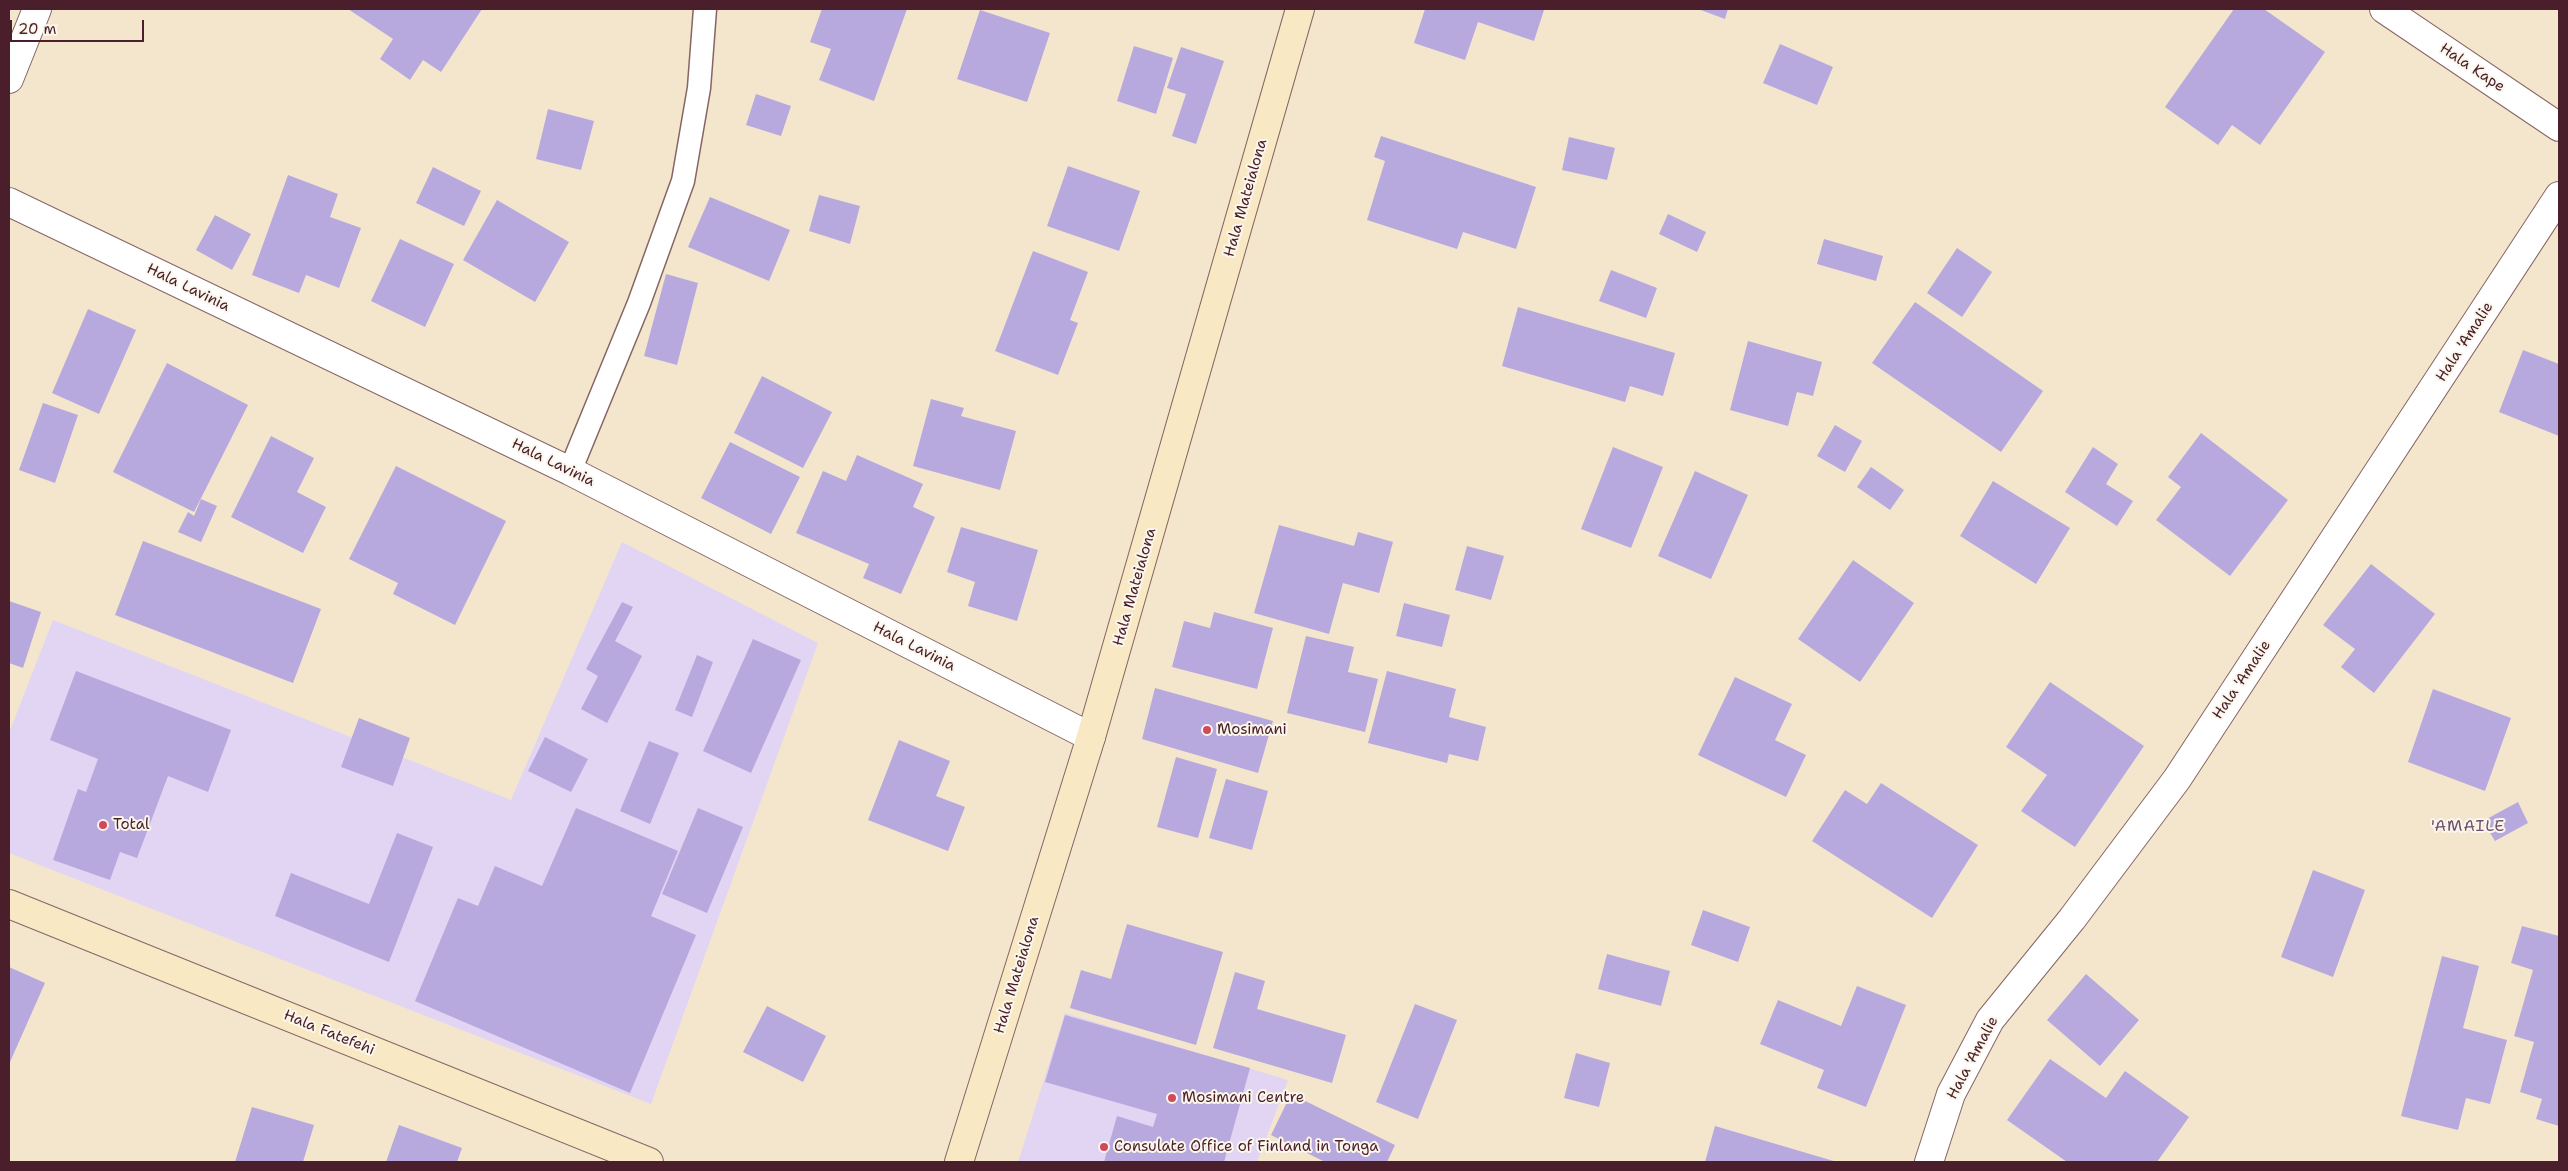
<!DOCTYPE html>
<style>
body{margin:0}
#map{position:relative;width:2568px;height:1171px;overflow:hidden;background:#f4e6cd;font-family:"Shantell Sans",sans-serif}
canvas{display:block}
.frame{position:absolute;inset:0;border:10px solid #4a1f2b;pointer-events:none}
.scale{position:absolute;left:10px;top:20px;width:134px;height:22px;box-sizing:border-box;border:2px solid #4a1f2b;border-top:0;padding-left:6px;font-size:15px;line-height:18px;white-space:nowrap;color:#4a1f2b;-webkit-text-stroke:4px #fbf7ec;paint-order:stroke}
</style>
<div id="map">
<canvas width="2568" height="1171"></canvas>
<div class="frame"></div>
<div class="scale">20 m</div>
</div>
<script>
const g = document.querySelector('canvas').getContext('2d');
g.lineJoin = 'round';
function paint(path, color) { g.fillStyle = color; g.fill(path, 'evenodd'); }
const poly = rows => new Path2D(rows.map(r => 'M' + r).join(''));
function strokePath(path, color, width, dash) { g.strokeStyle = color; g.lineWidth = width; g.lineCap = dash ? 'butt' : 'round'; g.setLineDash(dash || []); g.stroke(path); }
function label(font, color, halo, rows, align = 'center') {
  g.font = font + ' "Shantell Sans",sans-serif'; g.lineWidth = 4; g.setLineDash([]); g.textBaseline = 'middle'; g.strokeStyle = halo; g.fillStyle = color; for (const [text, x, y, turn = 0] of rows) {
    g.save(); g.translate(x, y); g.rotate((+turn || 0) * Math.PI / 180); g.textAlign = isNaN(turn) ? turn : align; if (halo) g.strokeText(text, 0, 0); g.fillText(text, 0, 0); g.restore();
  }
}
const built = poly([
 [622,542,818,643,651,1104,9,853,9,733,53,620,511,800],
 [1065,1013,1288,1080,1257,1162,1018,1162]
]);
const building = poly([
 [348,9,482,9,441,72,423,60,410,80,380,59,393,39],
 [822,9,907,9,874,101,819,80,831,49,810,42],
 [1425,9,1542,9,1544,10,1534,41,1478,22,1465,60,1414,43],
 [1698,9,1728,9,1725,19],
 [2234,9,2264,9,2325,52,2260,145,2232,125,2218,145,2165,107],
 [980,10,1050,33,1027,102,957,79],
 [1780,44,1833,67,1817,105,1763,83],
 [1134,46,1173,58,1156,114,1117,101],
 [1181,47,1224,61,1196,144,1172,136,1186,94,1167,88],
 [756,94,791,106,781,136,746,125],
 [548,109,594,121,581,170,536,159],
 [1381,136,1536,187,1516,249,1463,232,1457,249,1367,220,1385,161,1374,157],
 [1569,137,1615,148,1607,180,1562,170],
 [1068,166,1140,191,1119,251,1047,226],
 [433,167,481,191,464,226,416,203],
 [288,175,338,194,330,217,361,228,339,288,306,275,299,293,252,275],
 [819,195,860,206,850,244,809,231],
 [710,197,790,230,769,281,688,247],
 [497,200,569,242,535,302,463,260],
 [1668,214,1706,232,1697,252,1659,234],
 [215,215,251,234,232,270,196,250],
 [400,239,454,264,425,327,371,301],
 [1824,239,1883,256,1876,281,1817,264],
 [1957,248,1992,272,1962,317,1927,293],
 [1033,251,1088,272,1070,320,1078,323,1058,375,995,351],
 [1611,270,1657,288,1646,318,1599,301],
 [666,274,698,283,677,365,644,356],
 [1915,302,2043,391,2001,452,1872,363],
 [1518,307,1675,353,1663,396,1630,386,1625,402,1502,366],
 [88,309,136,330,99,414,52,393],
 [1748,341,1822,362,1813,396,1797,392,1788,426,1730,410],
 [2523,350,2559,364,2559,436,2499,412],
 [167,363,248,405,194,512,113,472],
 [762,376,832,412,803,468,734,433],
 [931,399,964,408,961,416,1016,431,1000,490,913,466],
 [43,403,78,415,55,483,19,470],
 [1835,425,1862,441,1845,472,1817,456],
 [2201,433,2288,500,2230,576,2156,520,2181,487,2168,477],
 [271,436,314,458,297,492,326,507,303,553,231,517],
 [730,442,800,477,771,534,701,498],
 [1613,447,1663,467,1631,548,1581,529],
 [2093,447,2118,464,2106,484,2133,501,2117,526,2065,492],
 [857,455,923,484,913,507,935,517,901,594,863,578,869,564,796,533,823,471,846,481],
 [396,466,506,521,455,625,393,594,398,583,349,559],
 [1871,467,1904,490,1890,510,1857,487],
 [1695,471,1748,495,1711,579,1658,556],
 [1993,481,2070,528,2036,584,1960,536],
 [201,499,217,506,201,542,178,532,188,512,194,516],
 [1279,525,1354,546,1358,532,1393,542,1379,593,1343,583,1329,634,1254,613],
 [961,527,1038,550,1017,621,968,606,975,582,947,572],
 [143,541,321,609,293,683,115,615],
 [1467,546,1504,556,1491,600,1455,590],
 [1853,560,1914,603,1860,682,1798,639],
 [2371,564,2435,614,2374,693,2341,667,2355,649,2323,625],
 [9,601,41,612,23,668,9,663],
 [622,602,633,607,615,641,642,656,607,723,581,709,598,676,586,669],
 [1404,603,1450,615,1442,647,1396,636],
 [1214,612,1273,628,1257,689,1172,667,1184,621,1210,628],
 [1306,636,1354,647,1348,672,1378,679,1365,732,1287,713],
 [753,639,801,660,751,773,703,751],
 [697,655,713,662,692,717,675,710],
 [76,671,231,730,208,792,168,776,137,858,120,852,110,880,53,860,78,789,86,792,98,759,50,740],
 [1387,671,1456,689,1449,717,1486,727,1478,761,1449,754,1447,763,1368,743],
 [1735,677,1792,704,1775,740,1806,755,1786,797,1698,755],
 [2050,682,2144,746,2075,847,2021,811,2047,775,2006,747],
 [1155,688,1273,721,1258,773,1142,739],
 [2433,689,2511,718,2485,791,2408,762],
 [359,718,410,738,393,786,341,767],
 [545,737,588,759,571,792,528,771],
 [899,740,950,761,936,796,965,807,948,851,868,820],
 [649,741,679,753,650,824,620,811],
 [1176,757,1217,769,1198,838,1157,827],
 [1226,779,1268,791,1252,850,1209,838],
 [1881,783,1978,845,1932,918,1812,841,1845,790,1867,804],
 [2518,802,2528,823,2495,841,2483,821],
 [576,808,678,851,651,916,696,935,630,1093,415,1001,458,898,478,906,495,866,542,886],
 [698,808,743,827,707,913,662,894],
 [397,833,433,847,389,962,275,916,291,873,369,904],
 [2313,870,2365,890,2333,977,2281,957],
 [1703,910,1750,927,1738,962,1691,945],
 [1127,924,1223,952,1196,1045,1070,1008,1081,970,1111,979],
 [2522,926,2559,936,2559,1126,2536,1119,2542,1099,2520,1092,2534,1042,2514,1036,2533,970,2511,963],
 [1607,954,1670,971,1661,1006,1598,989],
 [2442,956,2479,966,2463,1028,2507,1040,2490,1104,2466,1098,2458,1130,2401,1116],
 [9,967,45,983,10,1062,9,1062],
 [1235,972,1265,981,1257,1009,1346,1035,1332,1083,1213,1048],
 [2086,974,2139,1020,2100,1066,2047,1020],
 [1857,986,1906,1005,1866,1107,1817,1088,1824,1070,1760,1044,1778,1000,1841,1026],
 [1415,1004,1457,1020,1418,1119,1376,1102],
 [767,1006,826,1036,803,1082,743,1052],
 [1065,1015,1250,1068,1224,1162,1104,1162,1117,1116,1153,1127,1157,1114,1045,1082],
 [1576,1053,1610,1063,1599,1107,1564,1098],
 [2050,1059,2106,1098,2125,1071,2189,1117,2157,1162,2067,1162,2007,1120],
 [1291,1094,1395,1145,1387,1162,1322,1162,1323,1161,1271,1135],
 [252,1107,314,1125,303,1162,235,1162],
 [399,1125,462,1148,457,1162,386,1162],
 [1715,1126,1837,1162,1705,1162]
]);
const service = poly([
 [570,471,639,303,683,181,699,88,705,9]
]);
const minor = poly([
 [2384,9,2559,127],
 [9,202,570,471,1091,737],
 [1929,1162,1951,1094,1990,1020,2072,919,2177,779,2559,196]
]);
const tertiary = poly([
 [9,79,37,9]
]);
const secondary = poly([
 [9,904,649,1162],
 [959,1162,1091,737,1300,9]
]);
const markers = [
 [1207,730,5,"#d1495b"],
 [103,825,5,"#d1495b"],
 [1172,1098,5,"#d1495b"],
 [1104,1147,5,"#d1495b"]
];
const streetNames = [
 ["Hala Kape",2472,68,34],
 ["Hala Mateialona",1246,198,-74],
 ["Hala Lavinia",188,288,26],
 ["Hala 'Amalie",2465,342,-57],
 ["Hala Lavinia",553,463,26],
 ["Hala Mateialona",1135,587,-74],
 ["Hala Lavinia",914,647,27],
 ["Hala 'Amalie",2242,680,-56],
 ["Hala Mateialona",1017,975,-73],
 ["Hala Fatefehi",329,1033,22],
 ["Hala 'Amalie",1973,1058,-62]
];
const poiNames = [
 ["Mosimani",1217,730],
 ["Total",113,825],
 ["Mosimani Centre",1182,1098],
 ["Consulate Office of Finland in Tonga",1114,1147]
];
const neighbourhoodNames = [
 ["'AMAILE",2468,827]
];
paint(built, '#e2d4f3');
paint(building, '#b7a9de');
strokePath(service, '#866564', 25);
strokePath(minor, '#866564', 30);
strokePath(tertiary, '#866564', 30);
strokePath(secondary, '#866564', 30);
strokePath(service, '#fff', 22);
strokePath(minor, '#fff', 28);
strokePath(tertiary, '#fff', 28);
strokePath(secondary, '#f8e8c3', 28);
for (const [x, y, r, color] of markers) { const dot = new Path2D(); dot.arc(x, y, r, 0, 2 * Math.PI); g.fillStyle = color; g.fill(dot); strokePath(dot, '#fbf7ec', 2); }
label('15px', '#4a1f2b', '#fbf7ec', streetNames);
label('15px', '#4a1f2b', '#fbf7ec', poiNames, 'left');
g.letterSpacing = '1px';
label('16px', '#704f6a', '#fbf7ec', neighbourhoodNames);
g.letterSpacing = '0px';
</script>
